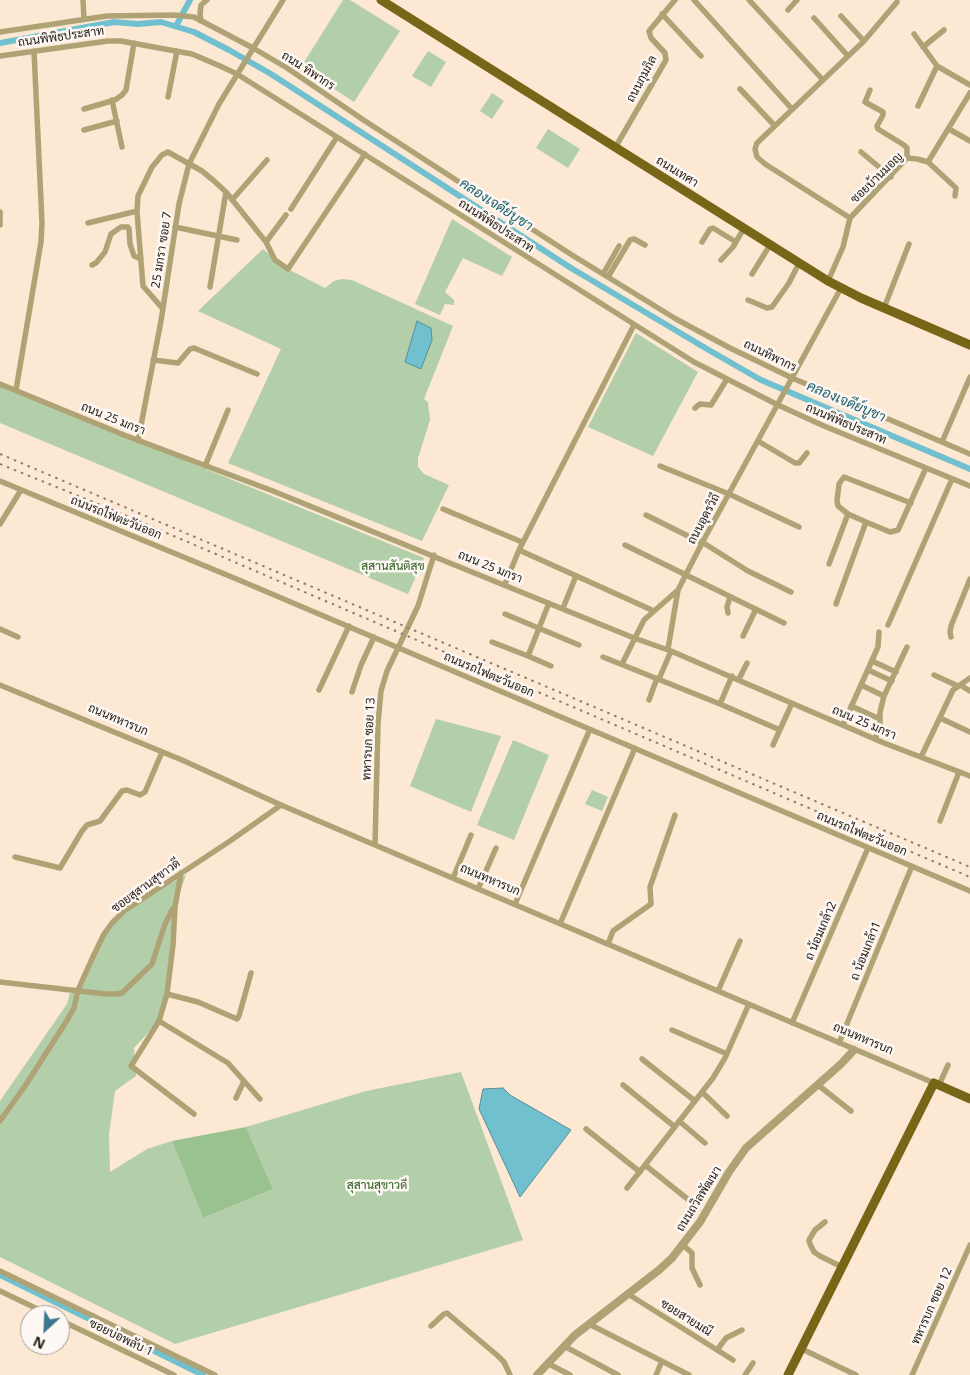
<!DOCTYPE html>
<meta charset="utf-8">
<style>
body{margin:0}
#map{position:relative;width:970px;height:1375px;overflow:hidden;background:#fde8d3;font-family:"Noto Sans",sans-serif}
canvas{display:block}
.north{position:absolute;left:20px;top:1305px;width:50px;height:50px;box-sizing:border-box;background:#fdf8f4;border:1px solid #a6a09a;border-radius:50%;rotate:205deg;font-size:14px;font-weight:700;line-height:20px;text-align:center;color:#231c14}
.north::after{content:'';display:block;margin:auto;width:18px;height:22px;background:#3d7690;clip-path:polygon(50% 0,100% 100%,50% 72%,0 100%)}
</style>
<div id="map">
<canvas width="970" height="1375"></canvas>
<div class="north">N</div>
</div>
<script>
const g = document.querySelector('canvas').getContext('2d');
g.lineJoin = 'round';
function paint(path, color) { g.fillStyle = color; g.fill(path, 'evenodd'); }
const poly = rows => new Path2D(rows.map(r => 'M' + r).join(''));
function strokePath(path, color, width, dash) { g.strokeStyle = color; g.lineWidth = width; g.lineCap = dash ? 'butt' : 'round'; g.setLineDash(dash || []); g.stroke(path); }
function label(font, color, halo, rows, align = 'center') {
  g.font = font + ' "Noto Sans",Sarabun,sans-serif'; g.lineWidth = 5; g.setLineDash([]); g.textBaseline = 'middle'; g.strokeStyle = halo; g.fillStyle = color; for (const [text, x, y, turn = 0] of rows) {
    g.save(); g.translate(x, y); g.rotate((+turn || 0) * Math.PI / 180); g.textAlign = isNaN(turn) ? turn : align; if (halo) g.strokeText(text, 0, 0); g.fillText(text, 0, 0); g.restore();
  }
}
const green = poly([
 [343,0,350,0,400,31,354,102,301,67],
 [428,51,446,62,431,87,412,76],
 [492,93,504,101,492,119,480,111],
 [548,129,580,149,568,168,536,148],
 [452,219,512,257,502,276,463,258,445,292,454,300,454,305,445,304,440,315,415,304],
 [263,249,284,267,325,288,334,281,342,279,352,280,453,326,424,399,428,402,430,420,418,458,418,467,424,474,449,485,422,541,228,463,281,349,198,311],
 [636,333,698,372,653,456,588,427],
 [0,385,424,558,408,594,0,423],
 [436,719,501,736,471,812,410,786],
 [513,740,549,755,514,840,477,825],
 [592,790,608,797,602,811,585,804],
 [186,875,175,907,167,984,159,1021,134,1048,136,1076,115,1091,109,1134,110,1172,147,1149,172,1141,203,1218,273,1189,246,1127,366,1091,461,1072,523,1240,175,1344,0,1257,0,1101,67,1004,70,993,78,993,112,923,143,898]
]);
const forest = poly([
 [246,1127,273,1189,203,1218,172,1141]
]);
const water = poly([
 [417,321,431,328,432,340,421,369,405,362,417,321],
 [503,1088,510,1095,571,1130,520,1197,479,1109,483,1089,503,1088]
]);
const canal = poly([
 [176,26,190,0],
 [0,43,114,22,138,24,161,22,194,32,229,50,271,74,571,268,707,349,761,380,970,469],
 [0,1275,203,1375]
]);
const minor = poly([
 [83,0,84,19],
 [694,0,792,109],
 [749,0,823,80],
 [788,10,797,0],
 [662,14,701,56],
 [841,16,864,41],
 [814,18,848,56],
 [201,21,200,14,201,5,207,0],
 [0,32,107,16,174,15,194,17,253,48,287,68,365,121,572,255,676,319,728,347,792,378,970,454],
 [914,34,937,66,970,85],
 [923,47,944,30],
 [0,56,108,41,121,41,192,54,220,66,237,74,694,362,778,405,824,426,970,486],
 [740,89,775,126],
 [870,90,865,102,883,112,883,115,877,126,878,129,904,145,907,148,907,158],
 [168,97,177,51],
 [112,100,122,147],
 [918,106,937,66],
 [84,109,115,100,122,95,126,90,134,43],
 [949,129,970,141],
 [84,130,117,121],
 [615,148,666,60,665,53,651,38,649,31,675,0],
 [861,152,891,177],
 [928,162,956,188,955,196],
 [232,200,267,160],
 [291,209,337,137],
 [137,211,138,196,152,167,162,155,168,152,202,171,213,180,226,192,266,242,275,260,288,269,365,154],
 [0,212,0,225],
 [850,218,765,164,757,157,755,149,757,143,864,41,897,2],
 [850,218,907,158,917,159,928,162,970,93],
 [88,223,133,212,137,212,143,286,163,309],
 [175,227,237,240],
 [266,242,286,215],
 [702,242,710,229,713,228,736,242],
 [721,260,733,247,744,228],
 [92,265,96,263,105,252,111,234,121,227,128,227,129,229,130,244,134,256,141,259],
 [603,274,619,246],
 [752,274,770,245],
 [608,277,630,240,634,239,645,245],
 [828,281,843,247,850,218],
 [210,287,226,192],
 [748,300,767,308,772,307,789,283,799,263],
 [884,308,909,244],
 [634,325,519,550,654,611],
 [153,360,178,363,190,349,194,348,257,374],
 [0,384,124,435,273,491,634,638,671,651,884,743,970,776],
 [16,390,41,242,42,223,34,51],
 [695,408,700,404,711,405,727,379],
 [138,441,161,321,179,204,189,164,219,104,283,0],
 [758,441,795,463,799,463,807,453],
 [942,442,970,377],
 [205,466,228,410],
 [660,466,729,494,799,527],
 [0,481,239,580,970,891],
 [443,509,522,542],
 [848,514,838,506,837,501,839,484,844,477,911,503],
 [646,515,702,543],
 [0,524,21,490],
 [702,542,748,571,791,592],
 [625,545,784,623],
 [829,564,848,514,866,522],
 [505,584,519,550],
 [549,603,528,656,551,666],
 [836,604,866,522,890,532,898,530,926,468],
 [563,608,576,576],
 [728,613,727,607,730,597],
 [505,614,579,645],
 [888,625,952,479],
 [0,629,18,637],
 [743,636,756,609],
 [951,637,950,632,951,626,970,579],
 [492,642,528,656],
 [668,649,678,590,702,543,841,288],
 [603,657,720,704,780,730],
 [872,661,896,672],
 [622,664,644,620,678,590],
 [868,670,892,681],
 [934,675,958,686],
 [659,679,671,651],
 [739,679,747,663],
 [0,685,182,760,281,805,934,1083],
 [861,685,884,696],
 [960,685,970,691],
 [319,690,349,626],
 [352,692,361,665,374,637],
 [649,700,657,678],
 [720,704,732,676],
 [851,706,880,719],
 [940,718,970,732],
 [843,725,878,647,879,632],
 [875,739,880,727,880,712,884,696,907,647],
 [773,745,792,703],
 [921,757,953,690,970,678],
 [940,821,959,772],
 [375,845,378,723,381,691,387,671,418,606,434,555],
 [15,857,60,868,82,831,87,825,100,821,122,791,127,790,140,795,145,792,162,752],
 [181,873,175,907,173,945,167,994,159,1021,131,1066,194,1114],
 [453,878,471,835],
 [478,889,496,848],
 [515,904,590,729],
 [560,924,635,748],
 [608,944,613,931,651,904,650,887,675,815],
 [0,982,106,994,117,994,122,993,152,964,165,924,173,908],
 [718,991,740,941],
 [167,994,198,1002,237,1019,239,1016,251,973],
 [159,1021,228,1063,244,1081,236,1098],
 [792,1023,868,848],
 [672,1030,727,1054],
 [839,1043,912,866],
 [642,1059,695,1101],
 [244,1081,260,1099],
 [623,1085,675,1127],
 [818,1085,851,1111],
 [939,1085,948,1065],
 [702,1092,727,1116],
 [0,1121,25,1086,66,1022,74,1008,78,990,91,961,104,934,112,923,124,911,230,841,281,805],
 [679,1121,705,1143],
 [586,1129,640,1172],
 [645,1165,695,1205],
 [627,1188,713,1078,725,1058,749,1004],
 [825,1222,815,1230,809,1240,810,1244,814,1252,820,1256,842,1267],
 [683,1245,692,1253,692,1268,700,1285],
 [0,1271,215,1375],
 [0,1291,50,1315],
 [628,1294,733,1360],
 [60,1320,174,1375],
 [589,1324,689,1375],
 [431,1326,444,1314,447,1313,498,1356,504,1362,510,1375],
 [564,1346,618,1375],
 [802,1349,856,1375],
 [717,1350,726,1338,742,1330],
 [549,1364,570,1375],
 [656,1375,662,1361],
 [745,1375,753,1363],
 [912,1375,970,1245]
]);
const tertiary = poly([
 [537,1375,575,1335,659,1270,672,1258,700,1222,729,1172,746,1148,841,1064,854,1050]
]);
const primary = poly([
 [381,0,828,281,861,298,970,345],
 [788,1375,934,1083,970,1099]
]);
const rail = poly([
 [0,454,970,867],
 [0,464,113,510,970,877]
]);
const streetNames = [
 ["ถนนพิพิธประสาท",61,37,-8],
 ["ถนน ทิพากร",308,71,33],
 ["ถนนกุมภิล",642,79,-62],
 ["ถนนเทศา",677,172,32],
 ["ซอยบ้านมอญ",877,178,-44],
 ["ถนนพิพิธประสาท",496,226,33],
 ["25 มกรา ซอย 7",162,250,-81],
 ["ถนนทิพากร",770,356,26],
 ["ถนน 25 มกรา",113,419,22],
 ["ถนนพิพิธประสาท",846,424,23],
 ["ถนนรถไฟตะวันออก",116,518,22],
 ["ถนนอุดรวิถี",704,519,-62],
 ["ถนน 25 มกรา",490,567,22],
 ["ถนนรถไฟตะวันออก",489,675,23],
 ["ถนนทหารบก",118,720,23],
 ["ถนน 25 มกรา",864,723,23],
 ["ทหารบก ซอย 13",369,739,-87],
 ["ถนนรถไฟตะวันออก",862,834,23],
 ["ถนนทหารบก",490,880,23],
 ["ซอยสุสานสุขาวดี",146,886,-36],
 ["ถ น้อมเกล้า2",821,931,-67],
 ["ถ น้อมเกล้า1",866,951,-68],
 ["ถนนทหารบก",863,1039,23],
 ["ถนนถวิลพัฒนา",699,1199,-58],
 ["ทหารบก ซอย 12",932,1306,-66],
 ["ซอยสายมณี",686,1318,32],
 ["ซอยบ่อพลับ 1",121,1338,26]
];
const parkNames = [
 ["สุสานสันติสุข",393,567],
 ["สุสานสุขาวดี",377,1186]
];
const waterNames = [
 ["คลองเจดีย์บูชา",496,205,33],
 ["คลองเจดีย์บูชา",846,402,23]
];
paint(green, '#b2cfaa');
paint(forest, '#9ac190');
paint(water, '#70c0cf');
strokePath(water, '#598f97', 1);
strokePath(canal, '#70c0cf', 6);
strokePath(minor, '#afa376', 5.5);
strokePath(tertiary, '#afa376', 8);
strokePath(primary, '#776617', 9);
strokePath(rail, '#8c7e70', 2, [2.5, 5]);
label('12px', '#231c14', '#fdf8f4', streetNames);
label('12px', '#2c5e1d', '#fdf8f4', parkNames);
label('italic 14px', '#1f616c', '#fdf8f4', waterNames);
</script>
